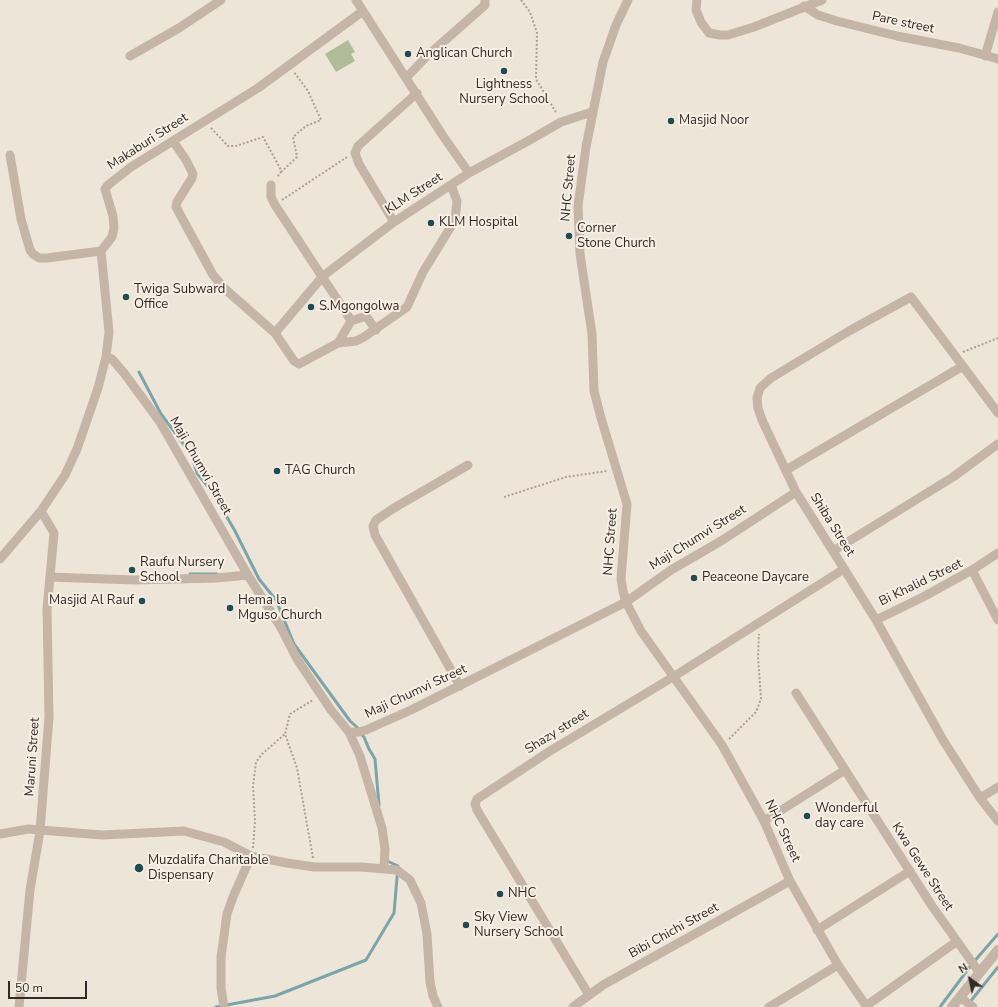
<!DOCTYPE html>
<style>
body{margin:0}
#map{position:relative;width:998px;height:1007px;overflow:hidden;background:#eee5d9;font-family:"Nunito Sans",sans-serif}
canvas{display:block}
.north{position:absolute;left:950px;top:959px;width:40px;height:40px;-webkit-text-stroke:3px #f7efe4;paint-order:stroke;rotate:327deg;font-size:11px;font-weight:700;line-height:16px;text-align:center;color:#322a26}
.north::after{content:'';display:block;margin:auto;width:14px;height:18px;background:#322a26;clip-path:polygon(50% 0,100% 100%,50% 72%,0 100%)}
.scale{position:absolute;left:8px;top:981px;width:79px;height:18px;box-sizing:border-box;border:2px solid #322a26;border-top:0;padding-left:5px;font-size:12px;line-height:14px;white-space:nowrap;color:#322a26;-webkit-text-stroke:3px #f7efe4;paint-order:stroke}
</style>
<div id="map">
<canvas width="998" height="1007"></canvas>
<div class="north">N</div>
<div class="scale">50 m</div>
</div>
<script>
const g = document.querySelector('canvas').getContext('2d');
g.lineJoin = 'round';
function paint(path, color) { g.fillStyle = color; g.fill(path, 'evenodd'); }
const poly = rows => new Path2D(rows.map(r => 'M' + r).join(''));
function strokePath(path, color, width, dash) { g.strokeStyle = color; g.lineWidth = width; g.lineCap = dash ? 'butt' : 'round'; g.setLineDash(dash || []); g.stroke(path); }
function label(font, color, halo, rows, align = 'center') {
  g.font = font + ' "Nunito Sans",sans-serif'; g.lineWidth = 4; g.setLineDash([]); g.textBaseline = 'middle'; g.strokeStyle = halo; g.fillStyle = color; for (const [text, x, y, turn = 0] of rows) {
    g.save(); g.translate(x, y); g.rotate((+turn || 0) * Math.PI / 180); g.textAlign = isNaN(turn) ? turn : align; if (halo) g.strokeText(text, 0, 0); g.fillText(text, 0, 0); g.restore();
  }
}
const green = poly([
 [348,40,355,52,351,54,355,61,336,72,325,54]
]);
const stream = poly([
 [139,372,161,414,191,454,197,473,213,493,235,531,259,579,276,600,294,644,350,721,359,729,359,732,364,737,369,749,375,759,379,805],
 [190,574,217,574],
 [970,1002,998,967],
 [216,1007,275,996,366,960,394,913,398,866,385,860],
 [940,1007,972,964,998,934]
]);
const path = poly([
 [521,0,530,12,537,33,536,79,557,114],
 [211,128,228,146,236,146,263,137,280,168,281,172,277,177],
 [281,172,297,157,293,137,306,126,321,120,308,91,294,72],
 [282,200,347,157],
 [963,352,998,338],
 [504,497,566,477,607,471],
 [729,739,756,712,761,699,758,657,759,634],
 [253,848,255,821,253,786,256,762,262,754,285,734],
 [313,858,297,768,285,734,290,714,313,700]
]);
const minor = poly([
 [356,0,443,136,469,173],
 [628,0,616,25,603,62,586,147,578,206,580,254,592,334,594,391,601,418,627,504,621,579,623,591,626,602,641,631,722,745,764,821,790,881,838,965,867,1007],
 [697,0,696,10,701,22,709,33,720,35,728,35,754,27,822,0],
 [804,6,818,15,837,21,897,36,959,48,998,59],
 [130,56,179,28,221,0],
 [985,56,998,12],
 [406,78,426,57,485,5,485,0],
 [173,141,186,160,193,174,192,178,177,202,176,207,207,264,213,275,225,289,275,333,294,361,299,364,338,343,356,341,364,337,407,307,423,272,455,220,457,201,451,185],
 [10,155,21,219,30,250,33,254,39,258,47,258,101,251],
 [271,185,271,197,275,205,350,319,351,321,366,316,376,330],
 [394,222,359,164,355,153,358,146,417,93],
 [275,333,323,276,394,222,469,173,528,141,561,122,592,112],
 [338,343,351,321],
 [106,357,112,359,124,373,160,422,249,577,280,626,297,659,331,710,349,732,359,732,366,730,411,710,626,602,671,570,721,541,796,492],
 [998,413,911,297,849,331,771,378,760,388,757,398,758,408,762,420,796,492,876,620,943,740,980,798,998,821],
 [786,470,963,366],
 [833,551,953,477,998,444],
 [0,559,41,511,65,475,77,449,98,388,106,357,109,332,101,251,112,237,114,228,113,216,105,189,108,185,131,167,258,88,363,11],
 [972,570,998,553],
 [50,577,134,580,216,578,248,575],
 [876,620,923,597,972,570,998,620],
 [460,686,375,535,373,526,376,520,394,508,468,465],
 [796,693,932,906,979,972],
 [349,732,360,756,382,828,385,849,384,868],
 [980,798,998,787],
 [764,821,845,770],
 [0,834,28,829,102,835,184,831,224,842,251,856,287,863,314,867,361,867,397,870,410,880,421,903,427,934,430,982,433,996,438,1007],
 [817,930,910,871],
 [589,995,477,810,475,804,477,799,550,751,673,677,844,569],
 [960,997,973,1007],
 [866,1006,956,942],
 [19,1007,30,890,40,831,49,717,47,609,54,533,41,511],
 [224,1007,221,988,221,957,227,914,233,897,251,856],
 [573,1007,603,985,790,881],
 [769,1007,838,965]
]);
const tertiary = poly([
 [952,1007,998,950]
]);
const markers = [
 [408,54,4,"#204b4f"],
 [504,71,4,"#204b4f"],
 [671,121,4,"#204b4f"],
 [431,223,4,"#204b4f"],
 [569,236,4,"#204b4f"],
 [126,297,4,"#204b4f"],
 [311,307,4,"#204b4f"],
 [277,471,4,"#204b4f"],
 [132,570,4,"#204b4f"],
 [694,578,4,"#204b4f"],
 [142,601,4,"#204b4f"],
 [230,608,4,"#204b4f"],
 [807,816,4,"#204b4f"],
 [139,868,5,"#204b4f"],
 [500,894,4,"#204b4f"],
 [466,925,4,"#204b4f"]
];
const streetNames = [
 ["Pare street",903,23,12],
 ["Makaburi Street",148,142,-33],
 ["NHC Street",569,188,-85],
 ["KLM Street",414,194,-33],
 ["Maji Chumvi Street",200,466,60],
 ["Shiba Street",832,525,58],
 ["Maji Chumvi Street",698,538,-32],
 ["NHC Street",611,542,-86],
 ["Bi Khalid Street",921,583,-26],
 ["Maji Chumvi Street",416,692,-25],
 ["Shazy street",557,732,-32],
 ["Maruni Street",33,757,-86],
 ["NHC Street",782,831,65],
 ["Kwa Gewe Street",922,867,57],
 ["Bibi Chichi Street",674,931,-29]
];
const poiNames = [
 ["Anglican Church",416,54],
 ["Lightness",504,85,"center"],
 ["Nursery School",504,100,"center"],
 ["Masjid Noor",679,121],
 ["KLM Hospital",439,223],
 ["Corner",577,229],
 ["Stone Church",577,244],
 ["Twiga Subward",134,290],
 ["Office",134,305],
 ["S.Mgongolwa",319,307],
 ["TAG Church",285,471],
 ["Raufu Nursery",140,563],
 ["School",140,578],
 ["Peaceone Daycare",702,578],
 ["Masjid Al Rauf",134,601,"right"],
 ["Hema la",238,601],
 ["Mguso Church",238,616],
 ["Wonderful",815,809],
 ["day care",815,824],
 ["Muzdalifa Charitable",148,861],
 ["Dispensary",148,876],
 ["NHC",508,894],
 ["Sky View",474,918],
 ["Nursery School",474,933]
];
paint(green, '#b0bb9a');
strokePath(stream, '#7ba5a8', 3);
strokePath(path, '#b09f91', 2, [2, 2]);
strokePath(minor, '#c5b5a6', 9);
strokePath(tertiary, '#c5b5a6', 10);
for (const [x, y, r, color] of markers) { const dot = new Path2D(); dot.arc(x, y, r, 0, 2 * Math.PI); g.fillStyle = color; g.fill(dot); strokePath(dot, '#f7efe4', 1.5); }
label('13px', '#322a26', '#f7efe4', streetNames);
label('13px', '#322a26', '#f7efe4', poiNames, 'left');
</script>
